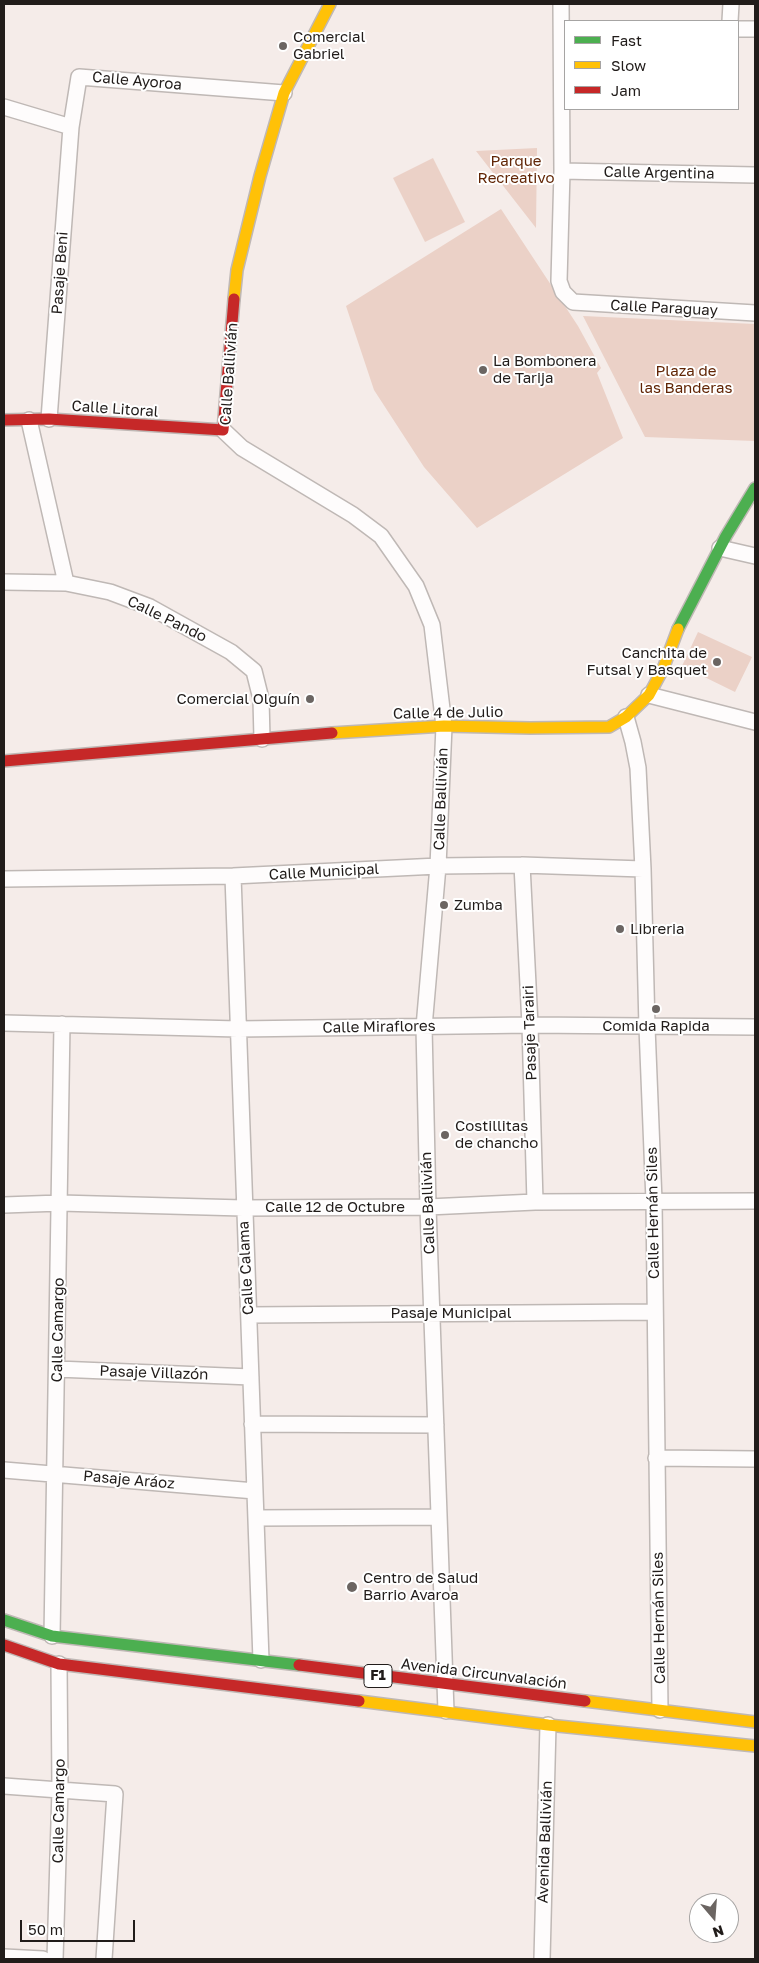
<!DOCTYPE html>
<meta charset="utf-8">
<style>
body{margin:0}
#map{position:relative;width:759px;height:1963px;overflow:hidden;background:#f5ece9;font-family:"Golos Text",sans-serif}
canvas{display:block}
.frame{position:absolute;inset:0;border:5px solid #211c1a;pointer-events:none}
.legend{position:absolute;left:564px;top:20px;width:175px;height:90px;box-sizing:border-box;background:#fff;border:1px solid #a6a4a3;margin:0;padding:6px 9px;list-style:none;font-size:15px;color:#211c1a}
.legend li{display:flex;align-items:center;gap:10px;height:25px}
.legend b{width:25px;border:1px solid #a6a4a3}
.north{position:absolute;left:689px;top:1893px;width:50px;height:50px;box-sizing:border-box;background:#fff;border:1px solid #a6a4a3;border-radius:50%;rotate:162deg;font-size:14px;font-weight:700;line-height:20px;text-align:center;color:#211c1a}
.north::after{content:'';display:block;margin:auto;width:18px;height:22px;background:#6b6562;clip-path:polygon(50% 0,100% 100%,50% 72%,0 100%)}
.scale{position:absolute;left:20px;top:1920px;width:115px;height:22px;box-sizing:border-box;border:2px solid #211c1a;border-top:0;padding-left:6px;font-size:15px;line-height:18px;white-space:nowrap;color:#211c1a;-webkit-text-stroke:4px #fff;paint-order:stroke}
</style>
<div id="map">
<canvas width="759" height="1963"></canvas>
<div class="frame"></div>
<ul class="legend">
<li><b style="height:6px;background:#4caf50"></b>Fast</li>
<li><b style="height:6px;background:#ffc107"></b>Slow</li>
<li><b style="height:6px;background:#c62828"></b>Jam</li>
</ul>
<div class="north">N</div>
<div class="scale">50 m</div>
</div>
<script>
const g = document.querySelector('canvas').getContext('2d');
g.lineJoin = 'round';
function paint(path, color) { g.fillStyle = color; g.fill(path, 'evenodd'); }
const poly = rows => new Path2D(rows.map(r => 'M' + r).join(''));
function strokePath(path, color, width, dash) { g.strokeStyle = color; g.lineWidth = width; g.lineCap = dash ? 'butt' : 'round'; g.setLineDash(dash || []); g.stroke(path); }
function label(font, color, halo, rows, align = 'center') {
  g.font = font + ' "Golos Text",sans-serif'; g.lineWidth = 4; g.setLineDash([]); g.textBaseline = 'middle'; g.strokeStyle = halo; g.fillStyle = color; for (const [text, x, y, turn = 0] of rows) {
    g.save(); g.translate(x, y); g.rotate((+turn || 0) * Math.PI / 180); g.textAlign = isNaN(turn) ? turn : align; if (halo) g.strokeText(text, 0, 0); g.fillText(text, 0, 0); g.restore();
  }
}
const green = poly([
 [537,148,536,228,476,151],
 [433,158,465,222,425,242,393,178],
 [501,209,578,326,601,368,597,373,623,438,477,528,424,467,374,390,346,306],
 [583,316,755,324,755,441,645,437],
 [698,632,752,657,735,692,682,666]
]);
const street = poly([
 [561,4,562,171,559,281,563,292,573,302,755,313],
 [730,21,731,4],
 [738,29,755,29],
 [4,107,71,127,79,77,284,93],
 [562,171,755,175],
 [49,419,71,127],
 [29,420,66,583],
 [223,430,242,448,353,515,381,536,416,586,432,625,444,726,438,866,424,1027,428,1207,446,1711],
 [720,548,755,556],
 [4,582,66,583,110,592,150,607,231,652,254,671,261,699,262,739],
 [649,695,755,722],
 [626,717,633,742,638,768,643,869,647,1027,654,1201,660,1710],
 [522,865,530,1025,535,1202],
 [233,876,261,1660],
 [4,879,233,876,438,866,522,865,643,869],
 [4,1023,238,1029,530,1025,755,1027],
 [4,1205,60,1203,243,1208,428,1207,535,1202,755,1201],
 [249,1315,654,1312],
 [57,1369,251,1377],
 [252,1424,436,1425],
 [656,1458,755,1459],
 [4,1470,255,1491],
 [256,1518,439,1517],
 [52,1636,62,1024],
 [4,1786,115,1794,104,1959],
 [4,1957,43,1959],
 [55,1959,60,1789,59,1664],
 [542,1959,548,1725]
]);
const fast = poly([
 [678,629,726,536,755,488],
 [4,1620,52,1636,299,1665]
]);
const slow = poly([
 [234,299,237,270,260,176,284,93,330,4],
 [332,733,444,726,530,728,609,727,626,717,649,695,663,669,678,629],
 [359,1701,548,1725,755,1746],
 [585,1701,755,1722]
]);
const jam = poly([
 [4,420,49,419,223,430,234,299],
 [4,761,332,733],
 [4,1645,59,1664,359,1701],
 [299,1665,585,1701]
]);
const markers = [
 [283,46,5,"#6b6562"],
 [483,370,5,"#6b6562"],
 [717,662,5,"#6b6562"],
 [310,699,5,"#6b6562"],
 [444,905,5,"#6b6562"],
 [620,929,5,"#6b6562"],
 [656,1009,5,"#6b6562"],
 [445,1135,5,"#6b6562"],
 [352,1587,6,"#6b6562"]
];
const shields = [
 [378,1676,28]
];
const shieldNames = [
 ["F1",378,1676]
];
const poiNames = [
 ["Comercial",293,37],
 ["Gabriel",293,54],
 ["La Bombonera",493,361],
 ["de Tarija",493,378],
 ["Canchita de",707,653,"right"],
 ["Futsal y Basquet",707,670,"right"],
 ["Comercial Olguín",300,699,"right"],
 ["Zumba",454,905],
 ["Libreria",630,929],
 ["Comida Rapida",656,1026,"center"],
 ["Costillitas",455,1126],
 ["de chancho",455,1143],
 ["Centro de Salud",363,1578],
 ["Barrio Avaroa",363,1595]
];
const streetNames = [
 ["Calle Ayoroa",137,81,5],
 ["Calle Argentina",659,173,1],
 ["Pasaje Beni",60,273,-86],
 ["Calle Paraguay",664,308,3],
 ["Calle Ballivián",229,374,-86],
 ["Calle Litoral",115,409,4],
 ["Calle Pando",167,619,26],
 ["Calle 4 de Julio",448,713,-1],
 ["Calle Ballivián",441,799,-88],
 ["Calle Municipal",324,872,-3],
 ["Calle Miraflores",379,1027,-1],
 ["Pasaje Tarairi",530,1033,-92],
 ["Calle Ballivián",428,1203,-92],
 ["Calle 12 de Octubre",335,1207],
 ["Calle Hernán Siles",653,1213,-91],
 ["Calle Calama",246,1268,-93],
 ["Pasaje Municipal",451,1313],
 ["Calle Camargo",58,1330,-89],
 ["Pasaje Villazón",154,1373,2],
 ["Pasaje Aráoz",129,1480,5],
 ["Calle Hernán Siles",659,1618,-91],
 ["Avenida Circunvalación",484,1674,7],
 ["Calle Camargo",59,1811,-89],
 ["Avenida Ballivián",545,1842,-88]
];
const parkNames = [
 ["Parque",516,161],
 ["Recreativo",516,178],
 ["Plaza de",686,371],
 ["las Banderas",686,388]
];
paint(green, '#ebd1c7');
strokePath(street, '#bfb8b5', 18);
strokePath(fast, '#bfb8b5', 14);
strokePath(slow, '#bfb8b5', 14);
strokePath(jam, '#bfb8b5', 14);
strokePath(street, '#fefcfc', 15);
strokePath(fast, '#4caf50', 11);
strokePath(slow, '#ffc107', 11);
strokePath(jam, '#c62828', 11);
for (const [x, y, r, color] of markers) { const dot = new Path2D(); dot.arc(x, y, r, 0, 2 * Math.PI); g.fillStyle = color; g.fill(dot); strokePath(dot, '#fff', 2); }
for (const [x, y, w] of shields) { const box = new Path2D(); box.roundRect(x - w / 2, y - 11.5, w, 23, 4); g.fillStyle = '#fff'; g.fill(box); strokePath(box, '#211c1a', 1); }
label('bold 14px', '#211c1a', null, shieldNames);
label('15px', '#211c1a', '#fff', poiNames, 'left');
label('15px', '#211c1a', '#fff', streetNames);
label('15px', '#612505', '#fff', parkNames);
</script>
